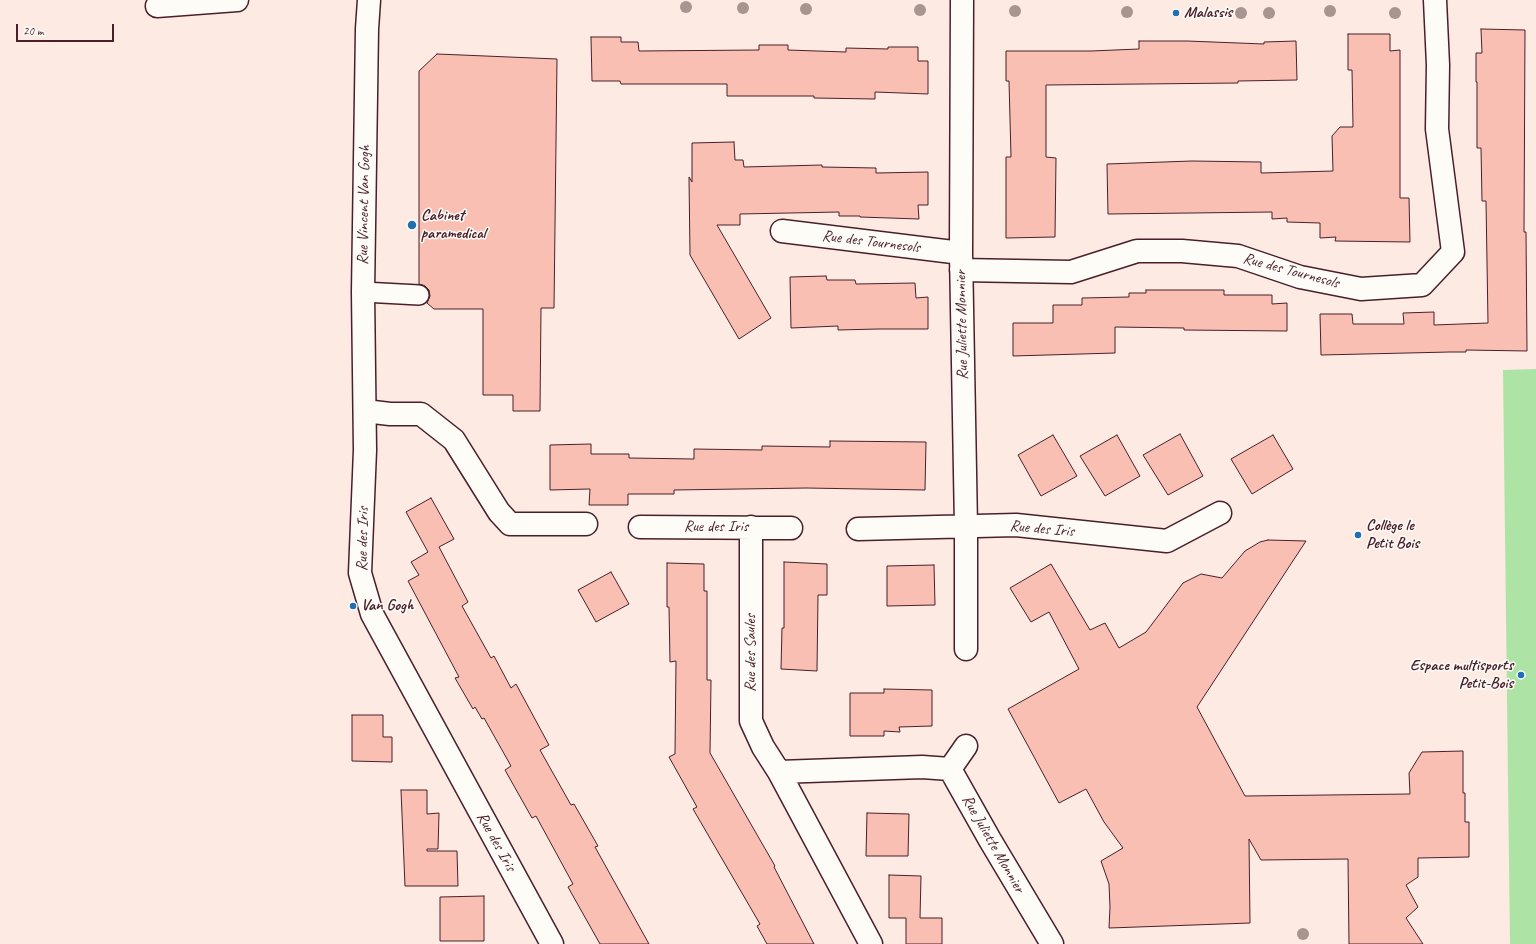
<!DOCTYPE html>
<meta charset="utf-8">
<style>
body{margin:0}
#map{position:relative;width:1536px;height:944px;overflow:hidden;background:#fceae3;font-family:Caveat,sans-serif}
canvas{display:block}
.scale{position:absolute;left:16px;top:24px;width:98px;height:18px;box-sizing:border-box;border:2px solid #4a1f2b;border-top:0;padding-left:5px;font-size:12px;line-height:14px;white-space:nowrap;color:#4a1f2b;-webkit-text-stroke:3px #fdfcf7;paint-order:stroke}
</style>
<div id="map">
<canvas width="1536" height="944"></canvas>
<div class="scale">20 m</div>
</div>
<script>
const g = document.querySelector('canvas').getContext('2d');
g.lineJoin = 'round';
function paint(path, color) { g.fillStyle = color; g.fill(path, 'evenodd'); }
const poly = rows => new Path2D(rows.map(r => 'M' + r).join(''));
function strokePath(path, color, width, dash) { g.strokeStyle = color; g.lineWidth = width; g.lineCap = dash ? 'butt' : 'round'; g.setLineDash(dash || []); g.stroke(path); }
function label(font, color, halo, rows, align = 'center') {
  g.font = font + ' Caveat,sans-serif'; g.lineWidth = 3; g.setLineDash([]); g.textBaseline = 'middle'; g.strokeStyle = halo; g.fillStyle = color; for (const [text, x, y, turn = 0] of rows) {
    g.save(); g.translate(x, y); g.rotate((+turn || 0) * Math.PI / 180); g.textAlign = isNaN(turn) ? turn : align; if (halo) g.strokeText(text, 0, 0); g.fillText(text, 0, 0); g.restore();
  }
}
const green = poly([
 [1536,369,1536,944,1510,944,1503,370]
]);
const building = poly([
 [1481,29,1525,30,1524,232,1526,232,1527,351,1466,350,1466,352,1450,352,1321,355,1320,314,1352,314,1353,324,1404,324,1403,313,1434,312,1434,325,1488,323,1486,201,1482,201,1481,148,1477,148,1477,82,1476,82,1476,53,1482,53,1481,29],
 [1348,34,1390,34,1390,51,1400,50,1400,198,1409,198,1410,242,1335,241,1336,237,1320,238,1320,223,1287,222,1287,218,1272,219,1272,212,1108,214,1107,164,1192,161,1261,162,1261,173,1333,171,1332,136,1340,127,1353,127,1352,70,1348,70,1348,34],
 [591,37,621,37,621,42,638,42,639,51,759,50,759,45,788,45,788,50,846,52,846,48,888,49,888,47,918,47,918,61,928,61,928,94,875,92,875,99,814,98,814,96,727,96,727,84,621,84,620,81,592,81,591,37],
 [1139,41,1187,41,1264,44,1264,42,1296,41,1297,80,1238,81,1238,83,1046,85,1046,157,1056,158,1055,237,1006,238,1006,157,1011,157,1009,81,1006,81,1006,51,1091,51,1139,49,1139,41],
 [437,54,557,59,554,308,541,308,540,411,513,411,513,395,483,395,483,309,434,309,427,303,430,296,429,290,425,286,419,284,419,71,437,54],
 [734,142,735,160,743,160,744,167,822,165,822,167,876,168,876,173,928,172,928,205,918,205,919,219,860,217,860,216,839,216,839,212,740,214,740,225,717,225,771,318,739,339,690,255,689,177,692,182,692,143,734,142],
 [826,276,827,280,855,280,856,284,915,283,916,298,928,297,928,329,878,329,838,330,838,326,791,328,790,277,826,276],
 [1146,290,1224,290,1224,295,1272,295,1272,304,1287,303,1287,331,1184,330,1184,328,1115,327,1115,353,1013,356,1013,323,1053,323,1053,305,1082,305,1082,298,1129,297,1129,293,1146,293,1146,290],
 [1180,434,1203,476,1168,495,1143,455,1180,434],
 [1053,435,1077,476,1041,496,1018,455,1053,435],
 [1117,435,1140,476,1105,496,1080,456,1117,435],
 [1273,435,1293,469,1252,494,1231,459,1273,435],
 [830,441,926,442,925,490,806,488,674,490,674,494,628,494,628,505,589,505,590,489,550,490,550,445,591,444,591,454,629,454,629,458,694,459,694,449,762,450,762,446,830,447,830,441],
 [431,498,454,539,439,547,468,602,462,606,491,658,494,656,511,688,516,684,549,745,540,750,571,805,574,804,598,846,595,847,649,944,600,944,568,887,573,884,536,816,532,818,505,770,511,766,484,718,482,719,475,707,473,709,455,678,459,677,408,581,419,575,411,562,428,552,406,512,431,498],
 [1268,540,1306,541,1197,707,1245,796,1410,794,1409,773,1422,752,1463,751,1463,793,1465,793,1465,822,1469,822,1469,857,1418,858,1418,877,1406,885,1418,907,1406,918,1423,944,1349,944,1348,859,1261,860,1249,839,1250,923,1109,928,1110,907,1109,884,1101,861,1123,848,1104,822,1086,789,1059,803,1008,709,1079,669,1049,612,1031,622,1010,588,1051,564,1090,630,1105,623,1119,648,1146,632,1183,583,1201,574,1222,578,1245,551,1260,542,1268,540],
 [784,562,827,564,827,595,818,595,817,671,781,669,782,628,784,628,784,562],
 [667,563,704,564,704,591,707,591,707,680,711,680,710,753,775,866,774,867,814,944,767,944,757,926,760,924,693,809,697,807,669,757,675,754,676,661,670,662,669,607,667,607,667,563],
 [934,565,935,605,887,606,887,566,934,565],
 [611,572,629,604,596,622,578,590,611,572],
 [884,689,932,690,932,726,899,727,900,732,884,731,884,736,850,736,850,693,884,693,884,689],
 [352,715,383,715,383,737,392,737,392,762,352,761,352,715],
 [401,790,427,790,427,814,439,813,438,849,427,849,427,851,457,851,458,886,405,886,401,790],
 [867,813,909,814,908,856,866,856,867,813],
 [889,875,921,876,920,918,942,918,942,944,906,944,906,918,889,918,889,875],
 [484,896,484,941,440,941,440,897,484,896]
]);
const service = poly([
 [363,292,419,295]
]);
const minor = poly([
 [369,0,367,29,363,292,365,450,360,573,372,614,552,944],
 [962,0,961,253,966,527,966,649],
 [157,6,237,0],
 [782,231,961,253],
 [961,270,1071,272,1137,251,1182,251,1238,256,1300,277,1361,289,1422,285,1453,252,1437,129,1438,65,1435,0],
 [365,411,390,414,421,414,454,440,499,512,510,524,586,524],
 [640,527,791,528],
 [751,527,751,721,763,747,779,772,871,944],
 [858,529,1016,525,1167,541,1220,513],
 [966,746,950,769,990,840,1052,944],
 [779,772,922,767,950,769]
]);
const trees = [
 [686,7],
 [743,8],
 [806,9],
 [920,10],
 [1015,11],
 [1330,11],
 [1127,12],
 [1241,13],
 [1269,13],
 [1395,13],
 [1303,934]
];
const markers = [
 [1176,13,4,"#1f6fb2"],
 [412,225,5,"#1f6fb2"],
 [1358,535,4,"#1f6fb2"],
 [353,606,4,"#1f6fb2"],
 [1521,675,4,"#1f6fb2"]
];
const poiNames = [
 ["Malassis",1184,13],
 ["Cabinet",421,216],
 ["paramedical",421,234],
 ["Collège le",1366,526],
 ["Petit Bois",1366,544],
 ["Van Gogh",361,606],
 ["Espace multisports",1513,666,"right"],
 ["Petit-Bois",1513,684,"right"]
];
const streetNames = [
 ["Rue Vincent Van Gogh",364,205,-89],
 ["Rue des Tournesols",871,242,7],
 ["Rue des Tournesols",1291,271,15],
 ["Rue Juliette Monnier",962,325,-91],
 ["Rue des Iris",716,527],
 ["Rue des Iris",1042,529,5],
 ["Rue des Iris",363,539,-89],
 ["Rue des Saules",751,653,-90],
 ["Rue des Iris",496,842,61],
 ["Rue Juliette Monnier",993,844,60]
];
paint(green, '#ade3a5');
paint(building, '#f9bfb3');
strokePath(building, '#4a1f2b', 1);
strokePath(service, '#4a1f2b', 22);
strokePath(minor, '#4a1f2b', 25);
strokePath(service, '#fdfcf7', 19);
strokePath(minor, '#fdfcf7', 22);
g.fillStyle = '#a8958f';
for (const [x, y] of trees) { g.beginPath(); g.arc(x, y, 6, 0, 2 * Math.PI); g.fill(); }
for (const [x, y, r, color] of markers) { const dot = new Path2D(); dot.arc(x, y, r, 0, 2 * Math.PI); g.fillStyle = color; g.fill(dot); strokePath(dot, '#fdfcf7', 1.5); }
label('bold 16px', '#4a1f2b', '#fdfcf7', poiNames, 'left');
label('16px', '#4a1f2b', '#fdfcf7', streetNames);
</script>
